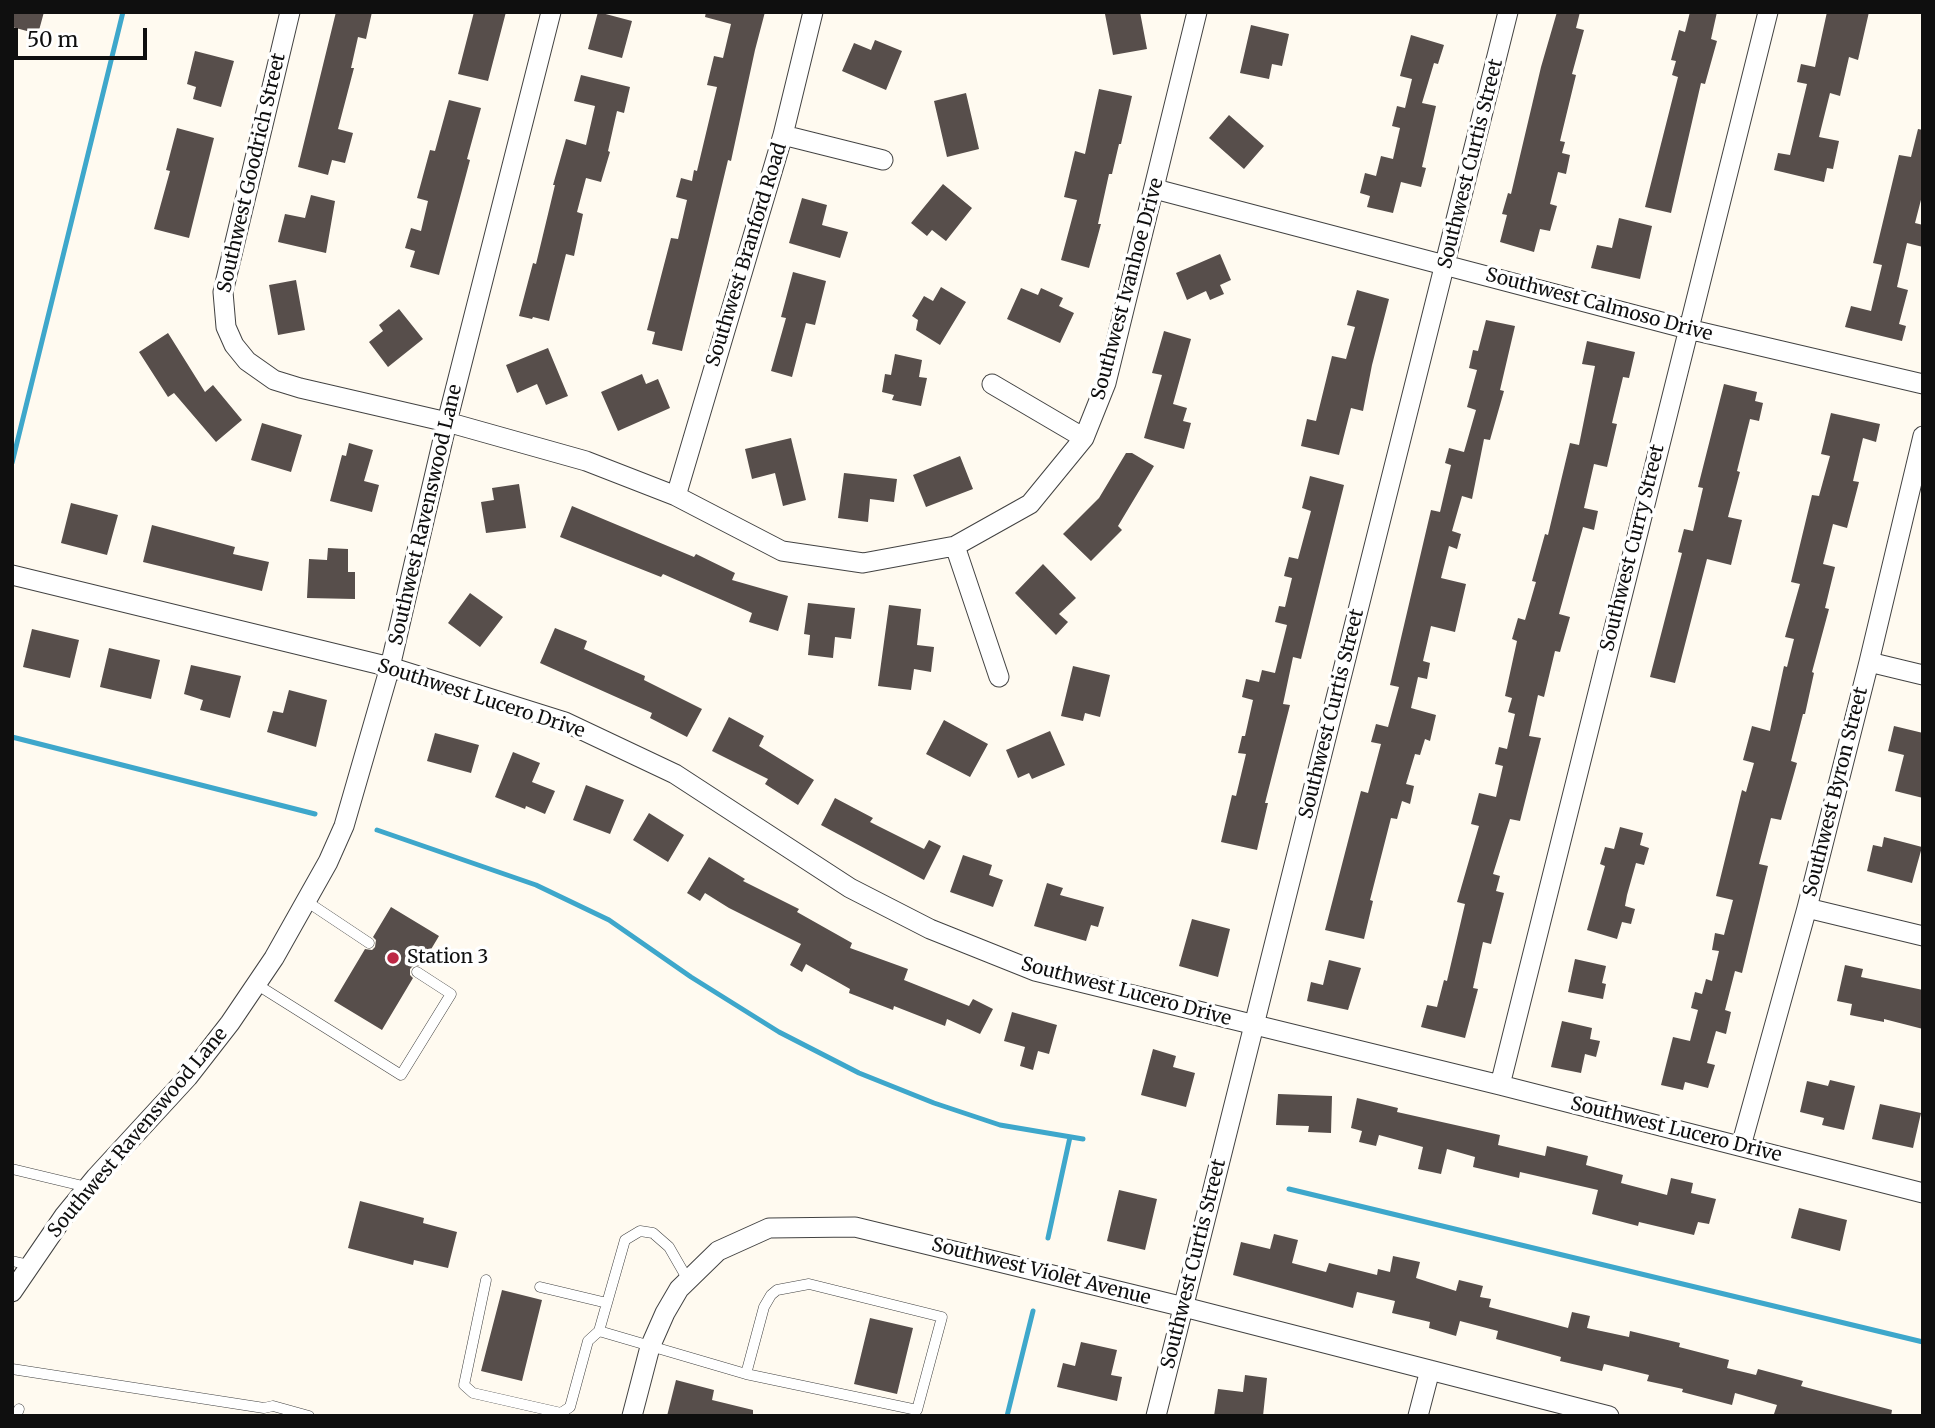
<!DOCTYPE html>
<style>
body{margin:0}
#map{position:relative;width:1935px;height:1428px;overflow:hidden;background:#fffaf0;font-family:Merriweather,serif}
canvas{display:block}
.frame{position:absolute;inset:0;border:14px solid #0f0f0f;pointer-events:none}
.scale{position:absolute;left:14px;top:28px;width:133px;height:32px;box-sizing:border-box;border:4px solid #0f0f0f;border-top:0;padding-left:9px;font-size:21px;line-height:24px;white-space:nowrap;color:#0f0f0f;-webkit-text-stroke:5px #fff;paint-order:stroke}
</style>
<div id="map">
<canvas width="1935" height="1428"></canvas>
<div class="frame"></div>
<div class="scale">50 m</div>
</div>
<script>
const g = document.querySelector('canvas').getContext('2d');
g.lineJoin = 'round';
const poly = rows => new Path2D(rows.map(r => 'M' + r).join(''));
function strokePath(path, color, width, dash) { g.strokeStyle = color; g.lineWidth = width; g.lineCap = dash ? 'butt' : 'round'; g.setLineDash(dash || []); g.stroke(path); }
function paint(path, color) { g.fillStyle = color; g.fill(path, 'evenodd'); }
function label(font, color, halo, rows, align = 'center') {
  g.font = font + ' Merriweather,serif'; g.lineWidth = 7; g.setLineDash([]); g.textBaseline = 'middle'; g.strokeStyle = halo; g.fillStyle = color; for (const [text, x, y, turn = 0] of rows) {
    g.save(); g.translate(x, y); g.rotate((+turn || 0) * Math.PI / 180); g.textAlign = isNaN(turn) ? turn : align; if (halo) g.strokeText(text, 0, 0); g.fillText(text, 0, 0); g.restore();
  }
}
const stream = poly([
 [12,463,123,12],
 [12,737,315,814],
 [377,830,536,885,609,920,691,977,779,1032,859,1073,934,1103,1000,1125,1083,1139],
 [1289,1189,1923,1342],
 [1048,1238,1070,1137],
 [1007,1416,1033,1311]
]);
const building = poly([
 [12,12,44,12,38,34,12,27],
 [336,12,372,12,366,39,358,37,351,68,354,68,338,129,353,133,345,163,332,160,328,175,298,167],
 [474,12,506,12,488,81,458,74],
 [598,12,632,21,622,58,588,49],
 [706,12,765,12,755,50,731,161,728,160,682,351,652,344,655,332,647,330,671,238,678,239,687,200,676,197,681,178,692,181,694,170,697,171,717,87,707,85,714,56,723,58,731,24,705,17],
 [1114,12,1140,12,1147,49,1113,55,1105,14],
 [1557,12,1580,12,1576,28,1584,30,1572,74,1576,75,1560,141,1565,142,1562,153,1570,155,1566,174,1558,172,1550,204,1557,206,1550,231,1540,229,1534,252,1500,242,1507,215,1502,214,1508,193,1511,194,1541,67],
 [1690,12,1717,12,1711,39,1717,41,1705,84,1701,83,1671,213,1645,207,1678,77,1672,75,1676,61,1671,60,1679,30,1685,32],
 [1827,12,1869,12,1858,60,1849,57,1840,96,1830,93,1819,137,1839,141,1833,169,1827,168,1824,182,1774,170,1778,153,1790,155,1807,84,1797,82,1801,64,1815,67],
 [1251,25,1289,34,1282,66,1272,64,1269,79,1240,73],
 [1411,35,1444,45,1438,64,1434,63,1422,103,1436,106,1422,167,1426,168,1421,187,1401,182,1393,213,1367,207,1370,196,1360,193,1365,173,1376,176,1381,156,1393,159,1400,128,1392,126,1397,106,1405,108,1412,79,1400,76],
 [875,40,902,51,886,90,842,71,854,43,871,50],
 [195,51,234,61,221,107,193,99,196,87,187,84],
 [581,75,630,87,624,113,617,111,608,151,610,152,601,182,586,178,577,212,583,214,574,256,566,254,549,321,533,317,532,319,519,316,533,263,536,264,555,185,553,185,566,139,586,145,595,106,574,101],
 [1099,89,1132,96,1121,144,1119,144,1112,174,1109,174,1098,224,1101,224,1089,268,1061,260,1077,200,1064,197,1075,151,1085,154],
 [966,93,979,149,947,157,934,101],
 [449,100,481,108,467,159,470,160,462,190,439,275,410,267,415,251,405,248,411,228,421,231,428,201,417,198,430,150,435,151],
 [1229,115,1264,146,1244,169,1209,138],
 [177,128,214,138,189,238,154,229,170,171,166,170],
 [1918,129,1923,130,1923,192,1915,223,1923,225,1923,247,1907,243,1897,287,1908,290,1899,324,1906,326,1902,341,1845,327,1851,306,1871,311,1882,265,1873,263,1899,155,1911,157],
 [943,184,972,208,946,241,932,230,927,236,911,223],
 [311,195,335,201,326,253,278,242,285,214,305,218],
 [802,198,827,205,822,225,848,232,840,258,789,243],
 [1619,218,1652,226,1640,279,1591,268,1597,245,1612,248],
 [1220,254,1231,280,1220,285,1224,294,1210,300,1206,291,1187,300,1176,273],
 [793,272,826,281,815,325,806,323,792,377,771,371,786,318,781,317],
 [296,280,305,330,278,335,269,285],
 [941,287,966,302,940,345,916,330,918,320,912,316,924,296,933,301],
 [1021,288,1038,295,1041,288,1063,298,1059,306,1074,313,1060,343,1007,319],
 [1357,290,1389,299,1372,365,1363,411,1351,408,1339,455,1301,446,1307,419,1316,421,1332,356,1346,359,1355,327,1347,325],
 [399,309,423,339,388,367,369,342,383,331,379,325],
 [1486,320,1515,326,1500,390,1504,391,1490,440,1484,439,1472,499,1462,496,1452,531,1461,534,1457,549,1449,546,1441,578,1466,584,1455,632,1431,626,1423,661,1430,663,1427,679,1418,677,1411,708,1436,715,1430,741,1425,739,1420,755,1415,754,1406,784,1414,786,1410,804,1402,801,1397,819,1391,818,1370,900,1373,901,1364,939,1325,930,1361,791,1368,793,1381,744,1371,742,1376,724,1388,727,1399,687,1390,685,1431,510,1440,512,1451,465,1445,463,1449,448,1464,452,1476,410,1467,407,1477,370,1469,368,1473,350,1478,351],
 [1164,331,1191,339,1173,404,1187,408,1183,421,1191,423,1184,449,1144,438,1162,375,1152,373],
 [168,333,205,392,213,385,242,420,216,442,174,393,168,397,139,352],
 [1587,341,1635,352,1629,378,1623,377,1612,423,1617,424,1607,467,1594,464,1584,508,1598,511,1594,530,1583,527,1559,614,1570,617,1560,652,1555,651,1544,697,1538,695,1529,736,1541,738,1520,821,1510,819,1493,874,1500,876,1496,891,1504,893,1491,944,1483,942,1473,988,1478,989,1465,1038,1421,1027,1427,1005,1437,1007,1444,980,1447,981,1465,904,1457,902,1479,826,1471,824,1479,793,1496,797,1503,766,1495,764,1499,747,1507,749,1515,714,1508,712,1512,698,1505,696,1517,641,1512,639,1518,618,1525,620,1536,582,1532,581,1545,534,1548,535,1570,443,1579,445,1595,366,1582,364],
 [548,348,568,396,546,405,537,384,517,393,506,365],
 [895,354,922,360,919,377,927,378,921,406,892,400,894,395,882,392,885,374,891,375],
 [642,374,646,384,658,379,670,408,618,431,601,392],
 [1724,384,1757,392,1755,401,1763,403,1759,421,1750,419,1737,471,1740,472,1728,517,1742,520,1731,565,1707,559,1675,683,1650,677,1682,553,1678,552,1684,529,1693,531,1703,488,1698,487],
 [1831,413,1880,424,1876,442,1863,438,1853,481,1859,482,1847,528,1833,524,1823,564,1835,567,1825,608,1829,609,1812,672,1814,673,1805,714,1803,714,1791,761,1797,763,1792,781,1781,820,1771,818,1759,864,1768,866,1742,973,1735,971,1725,1010,1731,1012,1726,1034,1716,1031,1707,1063,1715,1065,1708,1088,1685,1082,1683,1090,1661,1085,1673,1037,1690,1041,1698,1010,1691,1008,1695,992,1702,994,1706,979,1712,981,1719,951,1712,950,1715,933,1724,935,1733,900,1716,896,1742,790,1746,792,1754,763,1743,760,1752,726,1770,731,1784,666,1787,667,1794,639,1785,637,1800,584,1791,582,1812,495,1819,496,1830,456,1821,454],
 [262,423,302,435,291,472,251,460],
 [791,438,806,500,783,506,775,473,752,479,745,449],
 [349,443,373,450,364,481,379,485,372,512,330,501,342,455,346,456],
 [1126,453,1132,453,1154,466,1118,526,1122,530,1091,561,1063,534,1099,498],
 [960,456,973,489,926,507,913,475],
 [844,473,897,479,894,502,870,499,868,522,838,518],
 [1310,476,1344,485,1301,659,1293,657,1283,704,1290,705,1265,803,1268,803,1257,850,1221,842,1232,795,1236,796,1246,754,1238,753,1242,736,1245,736,1253,700,1242,697,1246,679,1259,682,1262,670,1275,673,1287,625,1275,622,1279,606,1285,607,1292,578,1284,576,1289,557,1298,559,1311,511,1302,508],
 [519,484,526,528,486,533,481,502,494,500,492,488],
 [71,503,118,515,107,555,61,543],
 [572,506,694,557,696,554,735,573,732,580,788,596,778,631,749,622,752,613,663,574,661,577,560,537],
 [152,525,235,547,233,554,269,562,262,591,143,562],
 [328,548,348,549,348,572,355,572,355,599,307,598,309,559,327,560],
 [1043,564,1076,598,1059,614,1068,622,1056,635,1015,593],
 [470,593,503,617,480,647,448,623],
 [808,603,855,608,851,639,835,637,833,658,808,655,810,635,804,634],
 [889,605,921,609,917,645,934,647,931,672,914,669,911,690,878,686],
 [555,628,587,641,584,649,645,676,644,680,702,709,687,737,650,718,652,713,540,663],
 [32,629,79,640,70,678,23,667],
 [109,648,160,660,151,699,100,687],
 [191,665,241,676,230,718,200,710,203,700,184,694],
 [1073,666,1110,675,1100,717,1085,713,1083,721,1061,716],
 [289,690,327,700,316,747,267,732,273,711,283,713],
 [729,717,764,736,759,746,814,780,798,805,765,784,768,779,712,751],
 [944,720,988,744,970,777,926,754],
 [1894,726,1923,733,1923,798,1895,791,1904,755,1888,751],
 [1050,731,1065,765,1032,779,1029,773,1018,778,1006,750],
 [435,733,479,745,471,773,427,761],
 [513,752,540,763,532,782,555,791,545,814,526,806,525,809,495,797],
 [586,785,624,800,610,834,573,820],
 [835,798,873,818,870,822,924,849,929,840,941,846,924,880,821,825],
 [649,813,684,835,668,862,633,840],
 [1620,827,1643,833,1640,845,1649,848,1644,865,1636,863,1627,895,1625,906,1635,909,1631,924,1622,922,1617,939,1587,930,1605,866,1600,864,1605,847,1614,849],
 [1884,837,1922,847,1912,883,1867,871,1873,845,1882,847],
 [963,855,992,865,989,875,1003,880,993,907,950,892],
 [709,857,745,879,743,881,799,909,797,912,852,943,850,948,908,969,904,980,969,1006,973,999,993,1009,980,1034,947,1019,945,1026,894,1006,893,1010,849,993,850,989,806,964,802,972,790,965,801,944,729,908,705,893,700,901,687,893],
 [1047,883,1063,888,1060,895,1104,907,1098,927,1091,925,1086,941,1034,926],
 [391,907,439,936,421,966,414,965,410,969,410,975,413,978,382,1030,334,1001,365,949,372,950,375,947,376,940,373,937],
 [1192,919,1230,929,1218,977,1179,966],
 [1575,959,1606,966,1602,983,1606,984,1603,999,1568,992],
 [1329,960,1361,968,1348,1010,1307,1001,1311,982,1323,985],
 [1845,965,1863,969,1861,977,1923,990,1923,1029,1884,1019,1884,1022,1850,1015,1852,1004,1837,1001],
 [1012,1012,1057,1025,1049,1054,1038,1051,1033,1070,1020,1066,1025,1047,1004,1041],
 [1562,1021,1592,1028,1590,1039,1600,1041,1596,1057,1585,1054,1581,1073,1551,1067],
 [1153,1049,1176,1056,1173,1067,1195,1073,1186,1107,1141,1095],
 [1830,1080,1855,1086,1844,1130,1822,1125,1824,1118,1800,1112,1807,1081,1828,1086],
 [1278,1094,1332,1096,1331,1133,1308,1132,1309,1126,1276,1125],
 [1357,1098,1398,1108,1397,1112,1500,1135,1498,1145,1545,1156,1547,1146,1588,1156,1586,1165,1623,1175,1621,1183,1667,1195,1671,1178,1693,1183,1691,1193,1716,1199,1709,1224,1698,1222,1694,1235,1639,1222,1638,1226,1592,1214,1598,1190,1520,1172,1519,1178,1473,1167,1475,1157,1447,1149,1441,1174,1418,1169,1423,1147,1379,1135,1376,1146,1359,1142,1362,1131,1351,1128],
 [1880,1104,1921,1113,1913,1148,1872,1139],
 [1119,1190,1157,1199,1145,1250,1107,1241],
 [360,1201,424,1218,423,1223,457,1232,448,1268,414,1260,413,1265,348,1248],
 [1799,1208,1847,1220,1840,1251,1791,1238],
 [1274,1234,1298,1240,1292,1263,1326,1272,1329,1263,1377,1275,1378,1269,1390,1272,1393,1256,1420,1262,1416,1278,1456,1291,1459,1280,1483,1286,1480,1297,1491,1299,1489,1307,1568,1328,1572,1312,1590,1316,1587,1328,1629,1337,1630,1331,1680,1343,1679,1347,1729,1360,1727,1368,1756,1375,1758,1369,1803,1381,1801,1386,1892,1410,1891,1416,1782,1416,1774,1414,1777,1405,1735,1393,1732,1405,1682,1392,1683,1389,1647,1381,1649,1375,1604,1364,1602,1371,1560,1361,1561,1357,1496,1339,1498,1331,1460,1321,1456,1336,1429,1328,1430,1322,1392,1313,1395,1301,1357,1292,1353,1308,1233,1275,1241,1242,1270,1249],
 [502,1290,542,1300,522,1381,481,1371],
 [870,1318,913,1328,897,1394,854,1384],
 [1081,1342,1117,1350,1111,1375,1122,1377,1117,1401,1057,1387,1063,1363,1075,1366],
 [1245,1375,1267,1378,1263,1416,1214,1416,1218,1389,1243,1392],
 [676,1380,714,1390,712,1400,753,1410,753,1416,667,1416]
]);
const lane = poly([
 [306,901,369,943],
 [256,984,401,1075,451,994,417,972],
 [12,1169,87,1187],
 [12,1261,29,1265],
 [486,1280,464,1385,473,1393,561,1413,570,1407,588,1341,599,1331,625,1240,640,1231,653,1233,669,1247,688,1280],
 [540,1287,607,1303],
 [599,1331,746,1374,917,1410,942,1317,809,1284,777,1290,771,1295,764,1307,746,1374],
 [12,1369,264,1408,273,1406,309,1416],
 [16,1416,19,1409]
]);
const street = poly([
 [290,12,223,292,226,327,234,345,247,361,274,380,300,388,447,422,586,461,676,496,782,551,863,563,955,546,1030,504,1084,438,1106,383,1197,12],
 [783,135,883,160],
 [1155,189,1688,329,1923,384],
 [992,384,1084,438],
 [676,496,783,135,813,12],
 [955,546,999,677],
 [12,575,390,667,565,722,675,774,850,888,930,929,1035,971,1500,1085,1923,1193],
 [1869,662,1923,675],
 [1807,908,1923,936],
 [1500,1085,1768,12],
 [1741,1146,1807,908,1869,662,1923,436],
 [12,1292,64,1216,96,1177,188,1077,230,1023,274,958,328,862,344,826,390,667,447,422,551,12],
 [632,1416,650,1347,665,1313,679,1289,718,1251,769,1228,855,1227,1184,1307,1609,1416],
 [1156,1416,1508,12],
 [1418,1416,1430,1370]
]);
const markers = [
 [393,958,7,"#bd2845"]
];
const streetNames = [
 ["Southwest Curtis Street",1471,164,-76],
 ["Southwest Goodrich Street",252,173,-77],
 ["Southwest Branford Road",747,255,-73],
 ["Southwest Ivanhoe Drive",1128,289,-75],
 ["Southwest Calmoso Drive",1599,305,15],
 ["Southwest Ravenswood Lane",426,515,-77],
 ["Southwest Curry Street",1633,548,-76],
 ["Southwest Lucero Drive",481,699,18],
 ["Southwest Curtis Street",1332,714,-76],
 ["Southwest Byron Street",1836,792,-76],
 ["Southwest Lucero Drive",1126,992,15],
 ["Southwest Lucero Drive",1676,1130,14],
 ["Southwest Ravenswood Lane",138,1133,-50],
 ["Southwest Curtis Street",1194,1264,-76],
 ["Southwest Violet Avenue",1041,1272,14]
];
const poiNames = [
 ["Station 3",407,958]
];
strokePath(stream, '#3ea7cb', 5);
paint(building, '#574e4b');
strokePath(lane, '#424242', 11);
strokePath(street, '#424242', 21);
strokePath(lane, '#fff', 10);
strokePath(street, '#fff', 19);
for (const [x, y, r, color] of markers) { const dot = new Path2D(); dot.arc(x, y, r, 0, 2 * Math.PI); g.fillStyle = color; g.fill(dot); strokePath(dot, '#fff', 2.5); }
label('19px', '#0f0f0f', '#fff', streetNames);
label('19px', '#0f0f0f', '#fff', poiNames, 'left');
</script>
